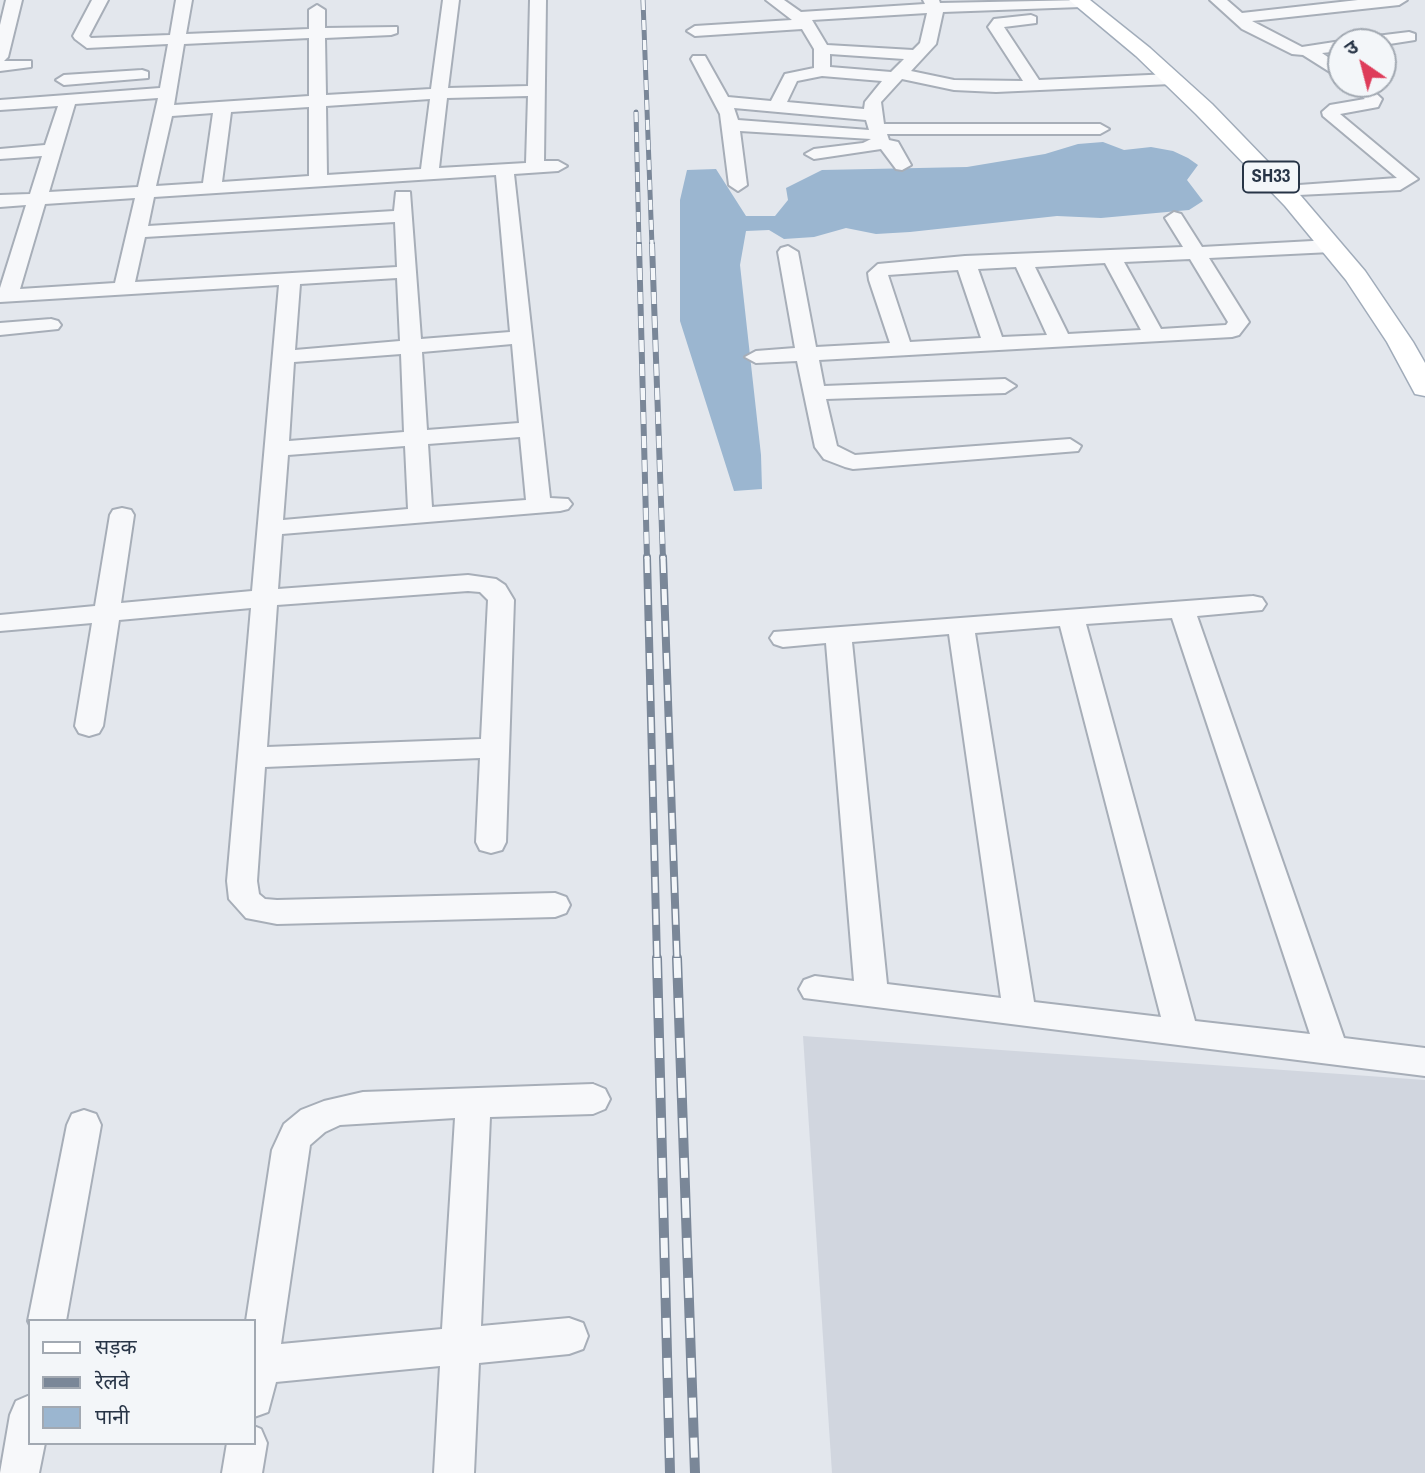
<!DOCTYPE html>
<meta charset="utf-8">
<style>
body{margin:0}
#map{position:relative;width:1425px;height:1473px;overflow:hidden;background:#e3e7ed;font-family:"Archivo Narrow","Noto Sans Devanagari",sans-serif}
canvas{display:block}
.legend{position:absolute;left:28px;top:1319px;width:228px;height:126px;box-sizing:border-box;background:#f3f6f9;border:2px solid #a2a9b2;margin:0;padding:9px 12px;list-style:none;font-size:21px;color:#283547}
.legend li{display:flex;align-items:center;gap:14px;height:35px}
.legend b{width:35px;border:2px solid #a2a9b2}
.north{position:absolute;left:1327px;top:28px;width:70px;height:70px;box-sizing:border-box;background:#f3f6f9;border:2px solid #a2a9b2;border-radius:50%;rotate:325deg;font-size:19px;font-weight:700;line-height:28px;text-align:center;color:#283547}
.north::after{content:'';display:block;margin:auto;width:24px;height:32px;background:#de3c5a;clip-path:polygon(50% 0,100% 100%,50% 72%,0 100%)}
</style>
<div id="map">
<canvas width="1425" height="1473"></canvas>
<ul class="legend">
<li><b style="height:9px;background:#fff"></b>सड़क</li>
<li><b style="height:9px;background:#7a8798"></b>रेलवे</li>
<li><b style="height:19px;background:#9bb6d0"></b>पानी</li>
</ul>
<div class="north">उ</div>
</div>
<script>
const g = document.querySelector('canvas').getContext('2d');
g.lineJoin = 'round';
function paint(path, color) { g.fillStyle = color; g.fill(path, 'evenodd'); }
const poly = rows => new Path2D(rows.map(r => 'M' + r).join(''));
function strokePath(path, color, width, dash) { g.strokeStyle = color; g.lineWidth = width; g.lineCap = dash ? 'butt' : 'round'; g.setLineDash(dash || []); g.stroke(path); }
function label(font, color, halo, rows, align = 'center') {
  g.font = font + ' "Archivo Narrow",sans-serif'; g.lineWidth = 5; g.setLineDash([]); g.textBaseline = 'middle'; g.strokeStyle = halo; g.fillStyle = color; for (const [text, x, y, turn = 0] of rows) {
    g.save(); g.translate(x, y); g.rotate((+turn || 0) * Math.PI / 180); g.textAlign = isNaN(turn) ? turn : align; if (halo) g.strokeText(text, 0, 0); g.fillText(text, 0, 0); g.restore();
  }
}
const built = poly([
 [803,1036,1425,1080,1425,1473,832,1473]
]);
const water = poly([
 [1103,142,1124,150,1151,147,1173,151,1188,158,1198,165,1187,180,1203,201,1189,210,1101,218,1057,216,910,232,876,234,846,228,814,237,784,239,769,230,746,231,740,265,761,455,762,489,734,491,680,321,680,200,687,170,716,169,746,216,775,216,788,200,786,188,822,170,967,167,1045,154,1078,144]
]);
const minor = poly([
 [6,0,22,0,8,57,4,61,31,61,31,67,0,71,0,25,6,0],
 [92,0,108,0,89,36,91,38,170,35,176,0,192,0,186,34,309,29,309,10,317,5,325,10,325,28,397,27,397,33,391,35,325,38,326,95,431,89,443,0,459,0,448,88,528,86,530,0,546,0,544,161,558,161,567,166,558,171,514,174,550,498,568,499,572,504,568,509,560,511,282,534,278,589,468,575,496,579,505,585,514,600,506,842,502,850,491,853,480,850,476,842,480,758,265,767,257,881,259,894,265,899,277,900,555,893,566,897,570,905,566,913,555,917,277,924,246,918,229,899,227,881,251,608,119,620,103,726,99,733,89,736,79,733,75,726,92,623,0,631,0,615,95,606,110,515,113,510,122,508,131,510,134,515,121,603,252,591,279,285,0,302,0,288,26,205,0,207,0,195,30,194,42,156,0,159,0,149,45,145,58,106,0,110,0,100,160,88,168,44,87,48,75,39,73,36,92,0],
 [309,38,309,96,174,105,184,44,309,38],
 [528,96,526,163,439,168,447,98,528,96],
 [158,98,138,187,49,192,75,104,158,98],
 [430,99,421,169,327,175,326,106,430,99],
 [309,107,309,176,222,182,231,112,309,107],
 [213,113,203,183,156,186,172,116,213,113],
 [496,175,510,332,421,339,410,192,396,192,394,211,148,226,154,197,496,175],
 [135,198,115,283,20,289,45,204,135,198],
 [395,222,397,267,135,282,145,237,395,222],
 [397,278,400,341,295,350,300,284,397,278],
 [512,344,519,423,427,430,422,352,512,344],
 [401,354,404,432,289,441,294,362,401,354],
 [520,437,526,500,432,507,428,444,520,437],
 [405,446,408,509,283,520,288,455,405,446],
 [468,591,480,592,488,600,481,739,267,747,277,605,468,591],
 [766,0,784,0,801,12,925,4,923,0,939,0,940,3,1087,0,1086,5,1081,7,943,12,936,44,911,71,954,80,1023,81,988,27,994,19,1031,15,1036,17,1036,23,1004,27,1039,80,1171,74,1179,79,1171,84,996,92,954,90,902,79,881,102,884,124,1100,124,1109,129,1100,134,887,134,889,140,898,142,911,165,902,170,896,169,881,149,814,159,805,154,814,149,863,143,871,139,740,131,747,185,738,191,729,185,720,114,691,59,693,56,705,56,728,97,771,101,785,74,814,68,814,49,802,29,695,36,687,31,695,26,792,20,766,0],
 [927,13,920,43,913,50,827,45,812,20,927,13],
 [830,54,904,59,891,72,830,67,830,54],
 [822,76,882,81,865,102,864,109,787,102,797,81,822,76],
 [734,108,866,120,869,130,738,120,734,108],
 [1210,0,1227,0,1242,13,1358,0,1407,0,1399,5,1252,21,1302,47,1341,41,1344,42,1341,42,1341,51,1322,53,1341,66,1341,79,1303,55,1292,54,1242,29,1210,0],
 [1409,32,1415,34,1415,40,1383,45,1383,42,1360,42,1368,37,1409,32],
 [142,70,148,72,148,78,64,85,56,80,64,75,142,70],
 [1347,84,1366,84,1382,99,1378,107,1340,114,1418,179,1400,190,1278,196,1276,192,1278,188,1285,186,1397,178,1323,116,1322,112,1330,105,1365,99,1347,84],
 [1174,212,1181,214,1202,247,1331,240,1341,246,1331,252,1209,258,1249,322,1239,335,1232,337,819,360,824,386,1005,379,1016,386,1005,393,826,399,837,446,855,455,1070,439,1081,446,1078,451,853,469,845,467,824,459,815,447,797,361,756,363,745,357,756,351,795,348,778,252,781,248,788,246,798,252,816,347,890,343,869,280,868,273,878,264,965,256,1183,247,1165,218,1174,212],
 [1190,259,1228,322,1226,325,1161,329,1124,262,1190,259],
 [1105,263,1141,330,1068,334,1035,267,1105,263],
 [1016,267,1047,335,1002,337,978,269,1016,267],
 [958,270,981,338,910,342,888,275,958,270],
 [51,319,58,321,61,325,58,329,0,335,0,323,51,319],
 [1253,596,1262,598,1266,604,1262,610,1197,616,1344,1038,1425,1048,1425,1076,804,998,799,989,804,980,815,976,854,981,826,643,783,647,774,644,770,638,774,632,1253,596],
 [1172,618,1310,1034,1195,1021,1086,624,1172,618],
 [1060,626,1161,1017,1034,1002,975,633,1060,626],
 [949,634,1001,998,887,984,852,642,949,634],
 [593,1084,605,1089,610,1099,605,1109,593,1114,490,1117,481,1326,569,1318,583,1323,588,1336,583,1349,569,1354,479,1363,474,1473,434,1473,440,1366,276,1382,268,1412,254,1417,254,1321,246,1321,272,1150,284,1124,301,1110,324,1101,363,1092,593,1084],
 [455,1118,442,1329,281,1344,310,1145,325,1132,340,1125,455,1118],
 [84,1110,96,1114,101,1125,66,1321,30,1321,30,1325,28,1321,67,1125,72,1114,84,1110],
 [30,1395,30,1443,45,1443,39,1473,0,1473,10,1415,16,1401,30,1395],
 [254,1426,261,1429,267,1443,262,1473,222,1473,227,1443,254,1443,254,1426]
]);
const major = poly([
 [1069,0,1090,0,1150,48,1212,104,1301,196,1365,271,1413,342,1425,363,1425,396,1415,394,1387,342,1346,280,1285,206,1196,114,1136,56,1069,0]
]);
const railFar3 = poly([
 [643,0,652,246],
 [636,112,639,246]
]);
const railFar2 = poly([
 [639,244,647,559],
 [652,244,663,559]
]);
const railFar1 = poly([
 [647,557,657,960],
 [663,557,677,960]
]);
const rail = poly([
 [657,958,670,1473],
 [677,958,695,1473]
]);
const shields = [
 [1271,177,56]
];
const shieldNames = [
 ["SH33",1271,177]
];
paint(built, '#d1d6df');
paint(water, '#9bb6d0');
strokePath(minor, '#a7aeb8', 4);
strokePath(major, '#a1acba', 3);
paint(minor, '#f7f8fa');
paint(major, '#fff');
strokePath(railFar3, '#7a8798', 5);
strokePath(railFar2, '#7a8798', 6);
strokePath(railFar1, '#7a8798', 8);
strokePath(rail, '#7a8798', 10);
strokePath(railFar3, '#f3f6f9', 3.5, [10]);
strokePath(railFar2, '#f3f6f9', 4.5, [12]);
strokePath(railFar1, '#f3f6f9', 5, [16]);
strokePath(rail, '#f3f6f9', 7, [20]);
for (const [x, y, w] of shields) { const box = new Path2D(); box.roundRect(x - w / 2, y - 15.5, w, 31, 5); g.fillStyle = '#f3f6f9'; g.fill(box); strokePath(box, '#283547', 2); }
label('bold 19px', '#283547', null, shieldNames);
</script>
